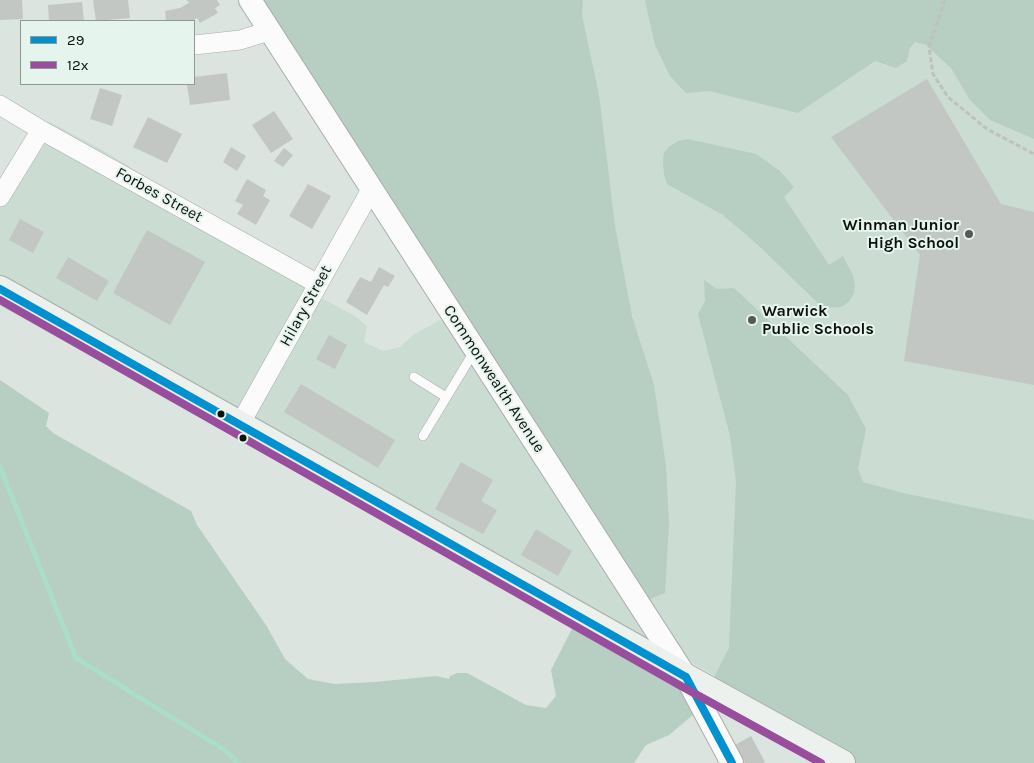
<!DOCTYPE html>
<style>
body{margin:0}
#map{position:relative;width:1034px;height:763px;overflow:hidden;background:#dce4df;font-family:Karla,sans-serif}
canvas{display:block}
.legend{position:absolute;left:20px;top:20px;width:175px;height:65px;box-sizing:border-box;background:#e5f4ec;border:1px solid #8e9993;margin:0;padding:6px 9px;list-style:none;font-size:15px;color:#0c110e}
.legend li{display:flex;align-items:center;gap:10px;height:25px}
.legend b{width:25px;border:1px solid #8e9993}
</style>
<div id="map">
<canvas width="1034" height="763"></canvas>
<ul class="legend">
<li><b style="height:6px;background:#0092d0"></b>29</li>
<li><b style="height:6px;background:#994d9d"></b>12x</li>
</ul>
</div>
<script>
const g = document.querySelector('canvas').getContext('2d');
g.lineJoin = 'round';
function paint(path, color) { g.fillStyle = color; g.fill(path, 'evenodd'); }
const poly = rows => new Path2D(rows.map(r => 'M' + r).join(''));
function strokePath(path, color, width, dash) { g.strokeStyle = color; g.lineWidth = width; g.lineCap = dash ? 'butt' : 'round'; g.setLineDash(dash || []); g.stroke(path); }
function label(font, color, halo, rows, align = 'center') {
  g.font = font + ' Karla,sans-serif'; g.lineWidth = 4; g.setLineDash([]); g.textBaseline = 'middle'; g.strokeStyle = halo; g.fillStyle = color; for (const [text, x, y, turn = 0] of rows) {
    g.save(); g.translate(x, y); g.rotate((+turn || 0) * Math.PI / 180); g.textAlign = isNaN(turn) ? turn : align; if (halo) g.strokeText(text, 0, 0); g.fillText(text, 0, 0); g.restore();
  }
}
const built = poly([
 [275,0,1034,0,1034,763,868,763,692,663,666,639],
 [50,122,106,152,205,214,314,278,312,293,355,316,367,326,364,342,383,351,400,347,413,335,449,315,655,651,0,288,0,191,38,124]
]);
const green = poly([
 [249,0,583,0,582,15,599,95,615,226,632,316,654,385,666,466,669,524,665,593,630,607],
 [645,0,1034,0,1034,139,990,120,970,100,951,68,926,45,915,42,910,48,907,61,896,68,875,61,798,113,709,91,686,93,670,76,655,45],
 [688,139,756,154,780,171,794,187,784,197,829,265,843,256,848,266,853,275,855,286,854,293,849,302,841,307,823,308,758,245,723,215,667,184,664,175,663,162,664,153,669,147,678,141],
 [704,280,717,289,734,288,848,395,866,429,858,469,863,482,903,493,1034,520,1034,763,837,763,708,689,729,648,736,481,730,436,698,314,705,301],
 [0,380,49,413,46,426,53,433,191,511,197,525,266,625,285,659,308,679,335,684,375,682,436,676,449,679,450,676,457,673,467,673,526,705,546,708,556,696,551,670,575,623,672,676,694,714,669,735,646,745,634,763,0,763]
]);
const stream = poly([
 [0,467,76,658,226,751,238,763]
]);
const building = poly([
 [0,0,22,0,23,19,0,20],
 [93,0,128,0,130,18,96,21],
 [187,0,217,0,220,5,215,8,218,13,200,23,197,18,192,21,166,21,165,11,180,8,189,3],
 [82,2,84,21,49,21,48,5],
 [227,73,230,100,190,105,187,84,194,84,194,77],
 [927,79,1001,204,1034,212,1034,385,904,361,920,255,831,137],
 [100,88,122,95,112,126,90,119],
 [274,111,293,139,271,153,252,125],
 [148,117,182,134,167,163,133,147],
 [231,147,246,156,237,171,223,162],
 [284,148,293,155,283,167,274,161],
 [247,179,266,190,263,196,270,200,256,225,237,214,243,205,235,201],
 [308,184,331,196,312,229,289,216],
 [20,219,44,232,33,253,9,240],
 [147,230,205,262,170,325,113,293],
 [68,257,109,281,97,301,56,278],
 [379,267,395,276,388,287,384,285,367,315,346,302,360,277,371,282],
 [329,335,347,345,335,369,316,359],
 [301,384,395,440,378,468,284,412],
 [461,462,493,480,481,501,497,510,483,534,435,509],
 [536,529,572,551,558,576,521,555],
 [751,736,765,762,763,763,745,763,735,745]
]);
const path = poly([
 [945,0,929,47,933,74,948,97,987,129,1034,154]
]);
const service = poly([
 [414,377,446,397],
 [423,436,475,350]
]);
const minor = poly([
 [194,45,240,40,269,31],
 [0,105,41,130,318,284],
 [0,197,41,130],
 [240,424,372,188]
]);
const tertiary = poly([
 [250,0,686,677,732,763]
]);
const secondary = poly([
 [0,289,635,647,686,677,842,763]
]);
const bus1 = poly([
 [0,289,686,677],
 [686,677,732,763]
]);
const bus2 = poly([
 [0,300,681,686,821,763]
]);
const markers = [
 [969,234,5,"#555b57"],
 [752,320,5,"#555b57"],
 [221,414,4.5,"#0c110e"],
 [243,438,4.5,"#0c110e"]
];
const streetNames = [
 ["Forbes Street",159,195,29],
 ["Hilary Street",306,306,-61],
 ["Commonwealth Avenue",494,379,57]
];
const poiNames = [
 ["Winman Junior",959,225],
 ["High School",959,243],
 ["Warwick",762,311,"left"],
 ["Public Schools",762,329,"left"]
];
paint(built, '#cbdcd3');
paint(green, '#b6cfc2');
strokePath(stream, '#abdec6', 5);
paint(building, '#c2c7c4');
strokePath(service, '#a8aeab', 10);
strokePath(minor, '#a8aeab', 20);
strokePath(tertiary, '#a8aeab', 24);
strokePath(secondary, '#a8aeab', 28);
strokePath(path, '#bec1bf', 3, [5, 2.5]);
strokePath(service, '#fafbfa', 9);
strokePath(minor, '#fafbfa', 19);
strokePath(tertiary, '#fafbfa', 22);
strokePath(secondary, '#ecf1ee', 26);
strokePath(bus1, '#0092d0', 8);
strokePath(bus2, '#994d9d', 8);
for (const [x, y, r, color] of markers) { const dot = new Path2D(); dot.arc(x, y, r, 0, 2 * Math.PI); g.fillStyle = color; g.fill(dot); strokePath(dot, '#e5f4ec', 2); }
label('16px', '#0c110e', '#e5f4ec', streetNames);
label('bold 16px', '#0c110e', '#e5f4ec', poiNames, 'right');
</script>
